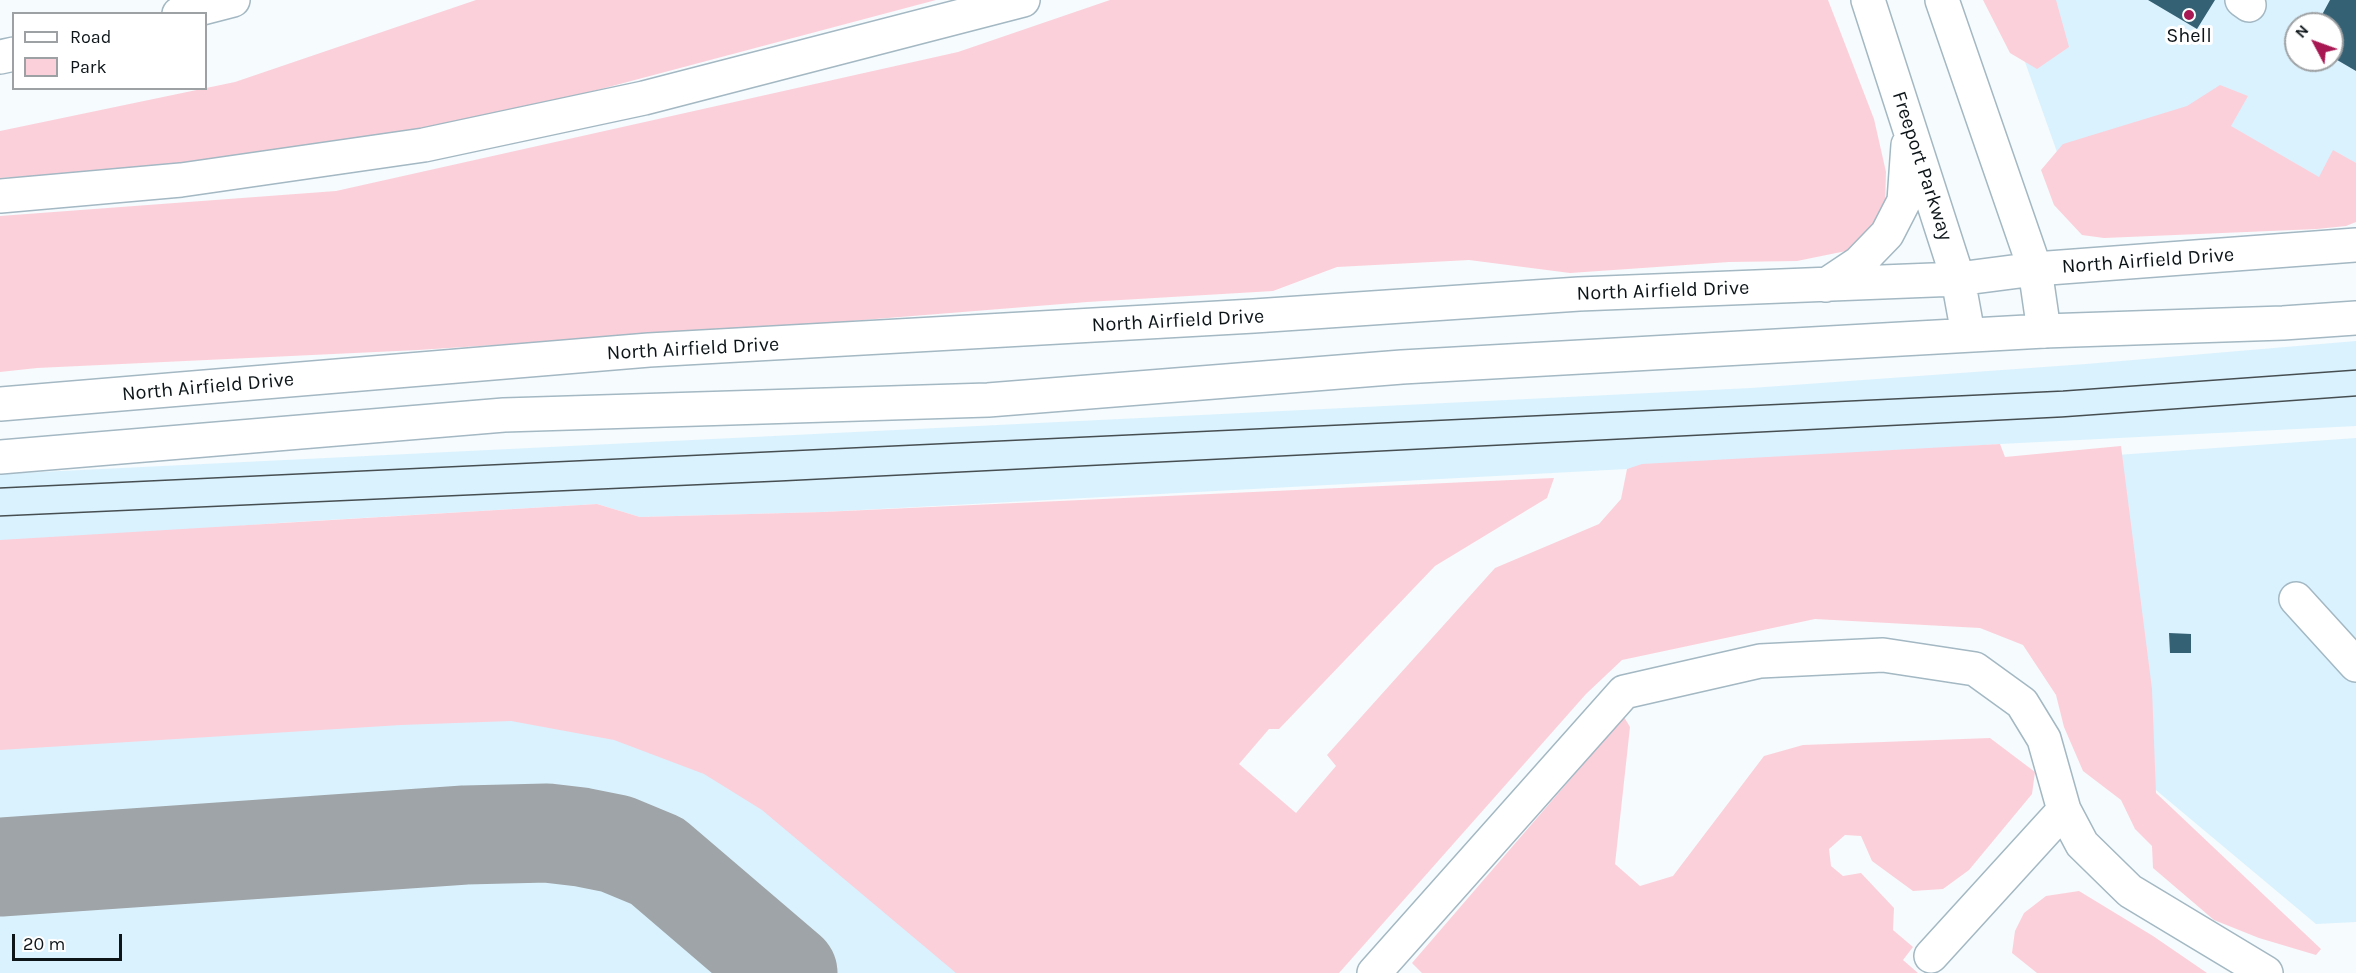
<!DOCTYPE html>
<style>
body{margin:0}
#map{position:relative;width:2356px;height:973px;overflow:hidden;background:#f6fbfd;font-family:Karla,sans-serif}
canvas{display:block}
.legend{position:absolute;left:12px;top:12px;width:195px;height:78px;box-sizing:border-box;background:#fff;border:2px solid #9ea1a3;margin:0;padding:8px 10px;list-style:none;font-size:18px;color:#0d1519}
.legend li{display:flex;align-items:center;gap:12px;height:30px}
.legend b{width:30px;border:2px solid #9ea1a3}
.north{position:absolute;left:2284px;top:12px;width:60px;height:60px;box-sizing:border-box;background:#fff;border:2px solid #9ea1a3;border-radius:50%;rotate:311deg;font-size:16px;font-weight:700;line-height:24px;text-align:center;color:#0d1519}
.north::after{content:'';display:block;margin:auto;width:21px;height:27px;background:#a81853;clip-path:polygon(50% 0,100% 100%,50% 72%,0 100%)}
.scale{position:absolute;left:12px;top:934px;width:110px;height:27px;box-sizing:border-box;border:3px solid #0d1519;border-top:0;padding-left:8px;font-size:18px;line-height:21px;white-space:nowrap;color:#0d1519;-webkit-text-stroke:4px #fff;paint-order:stroke}
</style>
<div id="map">
<canvas width="2356" height="973"></canvas>
<ul class="legend">
<li><b style="height:8px;background:#fff"></b>Road</li>
<li><b style="height:16px;background:#fcd0da"></b>Park</li>
</ul>
<div class="north">N</div>
<div class="scale">20 m</div>
</div>
<script>
const g = document.querySelector('canvas').getContext('2d');
g.lineJoin = 'round';
function paint(path, color) { g.fillStyle = color; g.fill(path, 'evenodd'); }
const poly = rows => new Path2D(rows.map(r => 'M' + r).join(''));
function strokePath(path, color, width, dash) { g.strokeStyle = color; g.lineWidth = width; g.lineCap = dash ? 'butt' : 'round'; g.setLineDash(dash || []); g.stroke(path); }
function label(font, color, halo, rows, align = 'center') {
  g.font = font + ' Karla,sans-serif'; g.lineWidth = 6; g.setLineDash([]); g.textBaseline = 'middle'; g.strokeStyle = halo; g.fillStyle = color; for (const [text, x, y, turn = 0] of rows) {
    g.save(); g.translate(x, y); g.rotate((+turn || 0) * Math.PI / 180); g.textAlign = isNaN(turn) ? turn : align; if (halo) g.strokeText(text, 0, 0); g.fillText(text, 0, 0); g.restore();
  }
}
const built = poly([
 [2003,0,2356,0,2356,208,2084,228],
 [2296,24,2332,24,2332,60,2296,60],
 [2356,341,2356,426,2000,444,1627,469,823,512,640,517,597,504,278,523,0,545,0,474,1751,388,2086,364],
 [2356,438,2356,922,2316,924,2138,775,2117,455],
 [423,551,1328,973,0,973,0,564]
]);
const green = poly([
 [476,0,936,0,537,106,335,144,124,170,0,178,0,131,235,82],
 [1110,0,1828,0,1874,119,1886,172,1885,206,1870,233,1851,250,1797,261,1729,262,1570,273,1469,260,1337,267,1273,291,1087,302,788,326,418,350,37,368,0,372,0,216,336,191,958,52],
 [1983,0,2056,0,2069,47,2037,69,2010,53],
 [2220,85,2248,96,2231,126,2319,177,2333,150,2356,163,2356,222,2346,226,2317,229,2104,238,2082,235,2054,205,2041,170,2063,144,2187,106],
 [2000,444,2005,457,2121,446,2152,689,2156,793,2321,949,2316,955,2259,938,2214,920,2153,868,2152,846,2135,829,2121,800,2083,771,2064,727,2056,695,2023,645,1980,628,1815,619,1622,660,1586,694,1339,973,956,973,762,810,704,774,614,740,511,721,401,725,0,750,0,540,597,504,640,517,823,512,1554,478,1547,498,1435,566,1279,729,1269,729,1239,764,1296,813,1336,766,1327,755,1495,568,1599,524,1621,499,1627,469,1642,464],
 [1624,717,1630,727,1615,864,1640,886,1673,876,1764,756,1803,745,1990,738,2035,772,2032,794,1969,870,1943,889,1913,891,1872,861,1861,836,1845,835,1829,849,1831,866,1843,876,1861,873,1894,908,1893,930,1913,947,1903,960,1918,973,1422,973,1412,963],
 [2079,891,2153,936,2207,973,2037,973,2012,953,2015,931,2024,913,2046,896]
]);
const taxiway = poly([
 [0,867,465,835,547,833,581,837,616,844,657,861,788,973]
]);
const building = poly([
 [2148,0,2215,0,2197,29],
 [2330,0,2356,0,2356,71,2332,57,2332,24,2317,24],
 [2169,633,2191,634,2191,653,2170,653]
]);
const minor = poly([
 [2242,0,2249,5],
 [2035,269,2356,245],
 [2044,331,2283,323,2356,318],
 [2296,599,2356,665],
 [1931,956,2064,810],
 [1374,973,1624,692,1760,661,1883,655,1975,669,2022,703,2044,739,2064,810,2082,844,2130,891,2266,973]
]);
const major = poly([
 [1868,0,1958,279,1968,334],
 [1826,285,1859,263,1887,234,1904,201,1908,145],
 [0,404,649,350,1254,316,1579,294,1958,279,2035,269],
 [0,457,504,415,988,400,1402,367,2044,331,2035,269,1942,0]
]);
const highway = poly([
 [179,14,233,0],
 [0,57,14,54],
 [0,196,181,180,424,145,644,98,1023,0]
]);
const tram = poly([
 [0,488,2063,391,2356,370],
 [0,516,781,481,2062,417,2356,396]
]);
const markers = [
 [2189,15,6,"#a81853"]
];
const poiNames = [
 ["Shell",2189,36]
];
const streetNames = [
 ["Freeport Parkway",1922,166,72],
 ["North Airfield Drive",2148,261,-4],
 ["North Airfield Drive",1663,291,-2],
 ["North Airfield Drive",1178,321,-3],
 ["North Airfield Drive",693,349,-3],
 ["North Airfield Drive",208,387,-5]
];
paint(built, '#daf2fe');
paint(green, '#fcd0da');
strokePath(taxiway, '#9ea4a7', 99);
paint(building, '#356174');
strokePath(minor, '#a3b8c3', 36);
strokePath(major, '#a3b8c3', 36);
strokePath(highway, '#a3b8c3', 36);
strokePath(minor, '#fff', 33);
strokePath(major, '#fff', 33);
strokePath(highway, '#fff', 33);
strokePath(tram, '#474e51', 1.5);
for (const [x, y, r, color] of markers) { const dot = new Path2D(); dot.arc(x, y, r, 0, 2 * Math.PI); g.fillStyle = color; g.fill(dot); strokePath(dot, '#fff', 2); }
label('20px', '#0d1519', '#fff', poiNames);
label('20px', '#0d1519', '#fff', streetNames);
</script>
